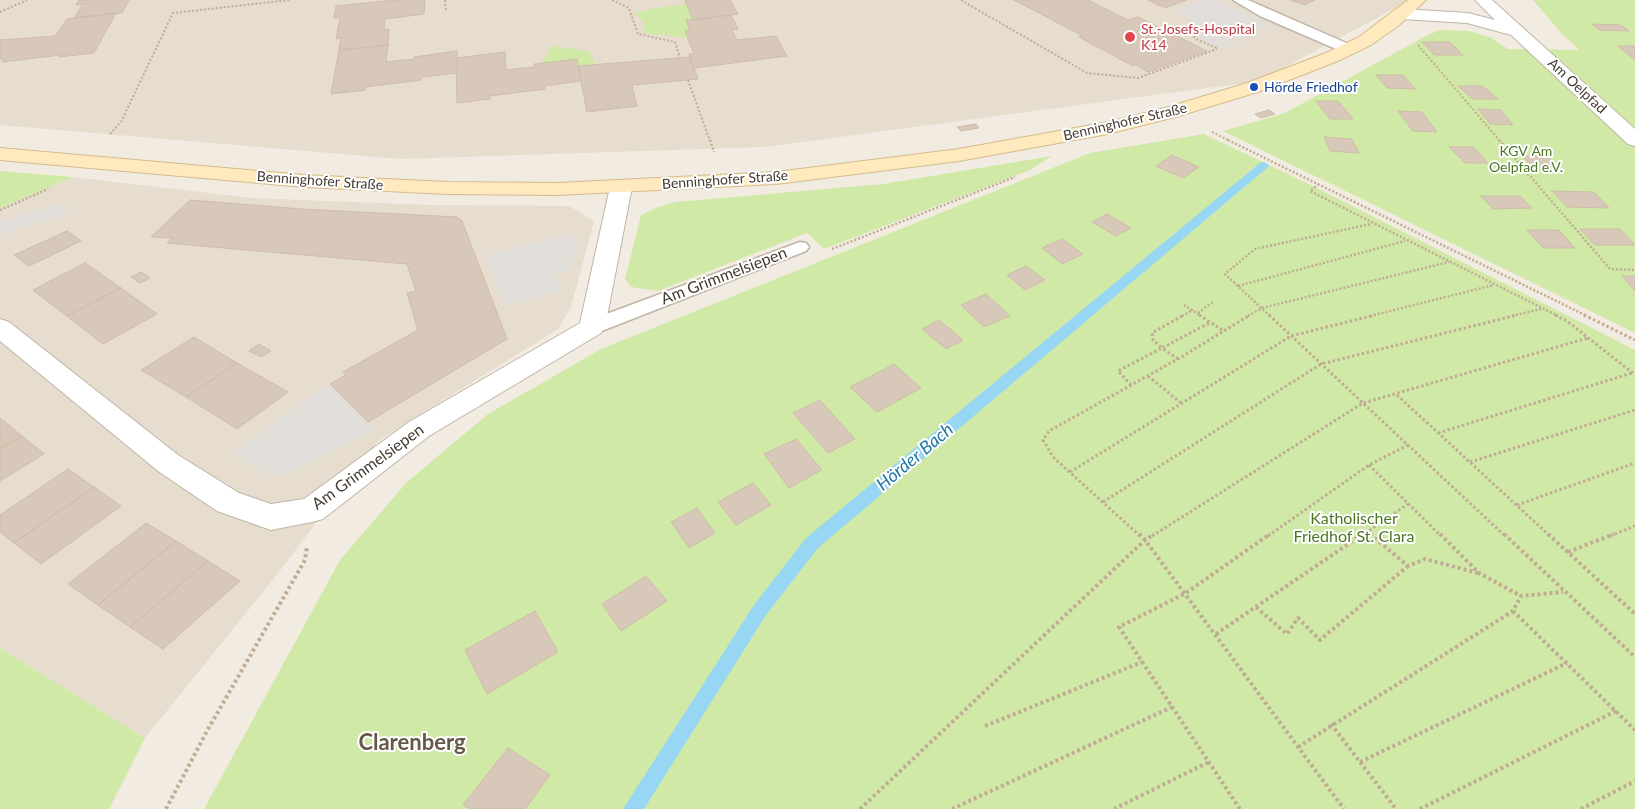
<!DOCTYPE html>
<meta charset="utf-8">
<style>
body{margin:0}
canvas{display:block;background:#f2ebe1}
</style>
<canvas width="1635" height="809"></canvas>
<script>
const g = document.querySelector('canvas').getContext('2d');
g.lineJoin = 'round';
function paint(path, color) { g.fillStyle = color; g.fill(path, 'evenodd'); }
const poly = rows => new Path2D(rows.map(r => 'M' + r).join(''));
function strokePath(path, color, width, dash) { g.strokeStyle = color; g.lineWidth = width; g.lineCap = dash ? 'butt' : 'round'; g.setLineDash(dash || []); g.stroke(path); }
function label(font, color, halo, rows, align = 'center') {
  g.font = font + ' Lato,sans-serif'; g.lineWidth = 4; g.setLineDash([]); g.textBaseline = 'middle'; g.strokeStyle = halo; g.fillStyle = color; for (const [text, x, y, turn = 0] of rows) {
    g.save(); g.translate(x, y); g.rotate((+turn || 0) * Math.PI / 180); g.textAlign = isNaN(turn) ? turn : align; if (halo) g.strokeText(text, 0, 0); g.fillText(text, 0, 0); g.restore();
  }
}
const residential = poly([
 [0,0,1410,0,1259,81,765,147,400,159,0,125],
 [73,177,252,198,431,205,569,206,594,221,571,307,558,329,379,440,279,572,145,738,0,648,0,208]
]);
const green = poly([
 [1533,0,1635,0,1635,333,1223,131,1285,113,1424,37,1439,30,1469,31,1492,38,1508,49,1579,50,1561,33],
 [687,4,693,20,690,31,685,32,688,38,643,33,643,22,635,13,656,8],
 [551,46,589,51,595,64,578,66,576,59,542,63],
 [1204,134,1315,187,1635,350,1635,809,204,809,340,560,407,482,488,414,601,349,1090,153],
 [1052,156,1030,170,824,249,807,233,658,291,631,287,625,279,641,215,658,207,676,202,883,184],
 [0,171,73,177,0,208],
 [0,648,145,738,109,809,0,809]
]);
const parking = poly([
 [1200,0,1216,0,1272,24,1221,49,1198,38,1188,17,1173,10],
 [63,202,67,214,0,235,0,222],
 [571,233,577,247,571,270,555,274,562,290,505,306,485,256],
 [330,384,375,429,286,475,271,476,232,454,307,398]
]);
const stream = poly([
 [1264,162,1269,165,1268,167,818,548,766,615,644,809,623,809,754,605,806,538,1260,163,1264,162]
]);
const building = poly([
 [79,0,129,0,122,13,74,18,83,4,76,5,79,0],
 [395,0,425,0,424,14,385,19,384,30,389,29,388,45,339,50,341,38,336,39,340,18,334,18,336,6,395,0],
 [685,0,730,0,738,14,693,20,685,0],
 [1014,0,1088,0,1128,20,1138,17,1207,51,1148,72,1136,65,1133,66,1079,37,1083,36,1014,0],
 [1148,0,1187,0,1165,8,1148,0],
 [1291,0,1315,0,1305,5,1291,0],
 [116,13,94,53,59,57,61,55,2,62,4,59,0,59,0,40,55,36,67,19,116,13],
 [731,15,738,29,732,30,737,40,776,36,787,56,694,68,689,54,694,54,685,31,690,31,686,20,731,15],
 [1592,24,1621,25,1629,31,1599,30,1592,24],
 [1422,42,1450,42,1463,55,1434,55,1422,42],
 [388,45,386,62,414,59,414,57,457,51,457,73,422,77,421,80,365,87,365,90,331,94,339,50,388,45],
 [1618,46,1635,46,1635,60,1618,46],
 [505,52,506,70,534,67,534,64,577,59,581,81,544,86,545,89,490,96,490,99,457,103,456,58,505,52],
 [690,57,698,79,632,85,637,106,587,112,578,66,690,57],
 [1376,75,1403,75,1415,89,1387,88,1376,75],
 [1458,86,1483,86,1498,99,1473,99,1458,86],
 [1316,101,1338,101,1353,119,1330,119,1316,101],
 [1478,109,1501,110,1513,125,1490,124,1478,109],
 [1269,110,1275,114,1261,118,1255,114,1269,110],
 [1398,111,1422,112,1437,132,1413,131,1398,111],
 [976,124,979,128,961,131,957,127,976,124],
 [1324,137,1352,139,1359,153,1330,151,1324,137],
 [1449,147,1473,147,1488,163,1465,163,1449,147],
 [1172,155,1199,167,1183,178,1156,166,1172,155],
 [1522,156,1547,156,1561,170,1535,170,1522,156],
 [1552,191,1594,192,1609,208,1567,207,1552,191],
 [1481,196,1520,196,1532,208,1493,209,1481,196],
 [190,200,301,209,457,217,462,221,507,339,368,422,330,384,346,375,343,372,418,330,407,293,416,291,407,264,167,243,172,238,151,237,190,200],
 [1107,214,1131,228,1116,236,1092,222,1107,214],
 [1580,229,1620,229,1635,245,1595,245,1580,229],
 [1527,230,1559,230,1575,248,1543,248,1527,230],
 [67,231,81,241,29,266,14,255,67,231],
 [1062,239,1083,254,1062,264,1042,248,1062,239],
 [85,263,121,288,67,316,33,290,85,263],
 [1026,266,1045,280,1025,290,1007,275,1026,266],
 [141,272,150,278,140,283,131,277,141,272],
 [1622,276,1635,276,1635,291,1622,276],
 [121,288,157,314,103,344,67,316,121,288],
 [986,294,1010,316,984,327,961,305,986,294],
 [939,320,963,340,946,349,922,329,939,320],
 [194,337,237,363,186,397,141,370,194,337],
 [259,344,271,351,261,357,249,351,259,344],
 [237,363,288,392,237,429,186,397,237,363],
 [894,364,921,388,877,412,850,387,894,364],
 [820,400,855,439,828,453,793,413,820,400],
 [0,418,22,436,0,449,0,418],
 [22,436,44,454,0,481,0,449,22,436],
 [796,439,822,470,789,488,764,454,796,439],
 [68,469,94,487,14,543,0,532,0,515,68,469],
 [753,483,771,505,736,525,718,502,753,483],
 [94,487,121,506,41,564,14,543,94,487],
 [697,508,715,533,689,548,671,522,697,508],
 [146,523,176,541,98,605,68,584,146,523],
 [176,541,208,561,130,627,98,605,176,541],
 [208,561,240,581,163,649,130,627,208,561],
 [646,576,667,601,621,631,602,604,646,576],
 [535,611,558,652,487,694,465,650,535,611],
 [508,748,550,775,525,809,470,809,463,805,508,748]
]);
const pathFar3 = poly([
 [445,0,446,12],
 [612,0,629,8,638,34,675,42,680,58],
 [961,0,1087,73,1138,78,1217,49],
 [0,12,27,0],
 [1186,27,1196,39,1217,48],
 [1418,45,1500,141],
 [688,80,710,141],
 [1212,132,1230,141],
 [110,134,121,122,173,13,289,0]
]);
const pathFar2 = poly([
 [710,140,714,152],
 [1228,140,1587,316],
 [1499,140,1610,269,1635,270],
 [1319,184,1310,191,1558,316],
 [0,210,48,189],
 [832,249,1015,177],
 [1238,286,1405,241],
 [1184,305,1201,316],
 [1198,313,1213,302],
 [1182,316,1193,310],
 [1248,316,1262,308,1449,262],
 [1270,316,1225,274,1255,249,1371,224],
 [1370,316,1494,285],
 [1512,316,1541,309]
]);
const pathFar1 = poly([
 [1199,315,1224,331],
 [1269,315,1505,536],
 [1555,315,1567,321,1635,375],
 [1584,315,1635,340],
 [1178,359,1162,348,1211,322],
 [1148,376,1181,403],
 [1131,385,1118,371,1162,348,1153,340,1152,333,1184,315],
 [1397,395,1550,536],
 [1438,433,1632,373],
 [1470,462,1635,410],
 [1369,465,1441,536],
 [1070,472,1291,336,1375,315],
 [1103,502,1321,364,1517,315],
 [1517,505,1635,463],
 [1367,532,1371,536],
 [1140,536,1053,457,1043,440,1049,431,1178,359,1250,315],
 [1152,536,1363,403,1588,338],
 [1268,536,1369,465,1408,445],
 [1361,536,1408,504],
 [1610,536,1635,526]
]);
const path = poly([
 [1139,534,1145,540,1344,809],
 [1370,534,1408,566,1425,559,1478,573],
 [1440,534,1479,573,1521,596],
 [1504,534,1635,657],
 [1548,534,1635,614],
 [1568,552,1614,534],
 [1256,607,1287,634,1298,618,1320,640,1408,566],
 [1513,611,1635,730],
 [1216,634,1363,534],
 [1331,724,1396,809],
 [985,726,1142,662],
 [1298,747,1513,611,1521,596,1563,592],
 [1360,762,1567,663],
 [166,809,207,731,305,560,307,546],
 [860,809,1145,540,1154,534],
 [952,809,1172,707],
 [1114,809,1209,762],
 [1240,809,1119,627,1186,593,1270,534],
 [1420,809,1616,711],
 [1581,809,1635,781]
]);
const lane = poly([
 [1233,0,1248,0,1353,46,1355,49,1353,52,1343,52,1260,16,1233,0],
 [800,242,806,243,809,247,806,251,599,332,592,334,585,332,582,327,585,322,800,242]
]);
const street = poly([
 [1475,0,1492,0,1635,129,1635,146,1628,144,1511,35,1467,23,1402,19,1396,17,1394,14,1396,11,1402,9,1468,13,1495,20,1475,0],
 [621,181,629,182,632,187,605,327,601,333,429,436,323,519,312,522,271,530,217,511,158,471,0,341,0,319,9,322,178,455,239,493,271,504,304,499,409,422,580,323,610,187,613,182,621,181]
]);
const secondary = poly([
 [1408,0,1426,0,1398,26,1371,45,1338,61,1261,91,1179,116,1108,134,959,161,776,184,558,195,448,194,304,187,0,160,0,148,304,175,448,182,558,183,776,172,959,149,1108,122,1165,108,1247,83,1326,53,1359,37,1408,0]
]);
const markers = [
 [1130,37,6,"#e0444e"],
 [1254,87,5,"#1a4fb4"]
];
const farHealthnames = [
 ["St.-Josefs-Hospital",1141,29],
 ["K14",1141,45]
];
const farStreetnames = [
 ["Am Oelpfad",1577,86,43],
 ["Benninghofer Straße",1125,122,-13],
 ["Benninghofer Straße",725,180,-4],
 ["Benninghofer Straße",320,181,4]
];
const farTransitnames = [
 ["Hörde Friedhof",1264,87]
];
const farParknames = [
 ["KGV Am",1526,151],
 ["Oelpfad e.V.",1526,167]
];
const streetNames = [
 ["Am Grimmelsiepen",724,276,-21],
 ["Am Grimmelsiepen",368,467,-36]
];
const parkNames = [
 ["Katholischer",1354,519],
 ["Friedhof St. Clara",1354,537]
];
const waterNames = [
 ["Hörder Bach",915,457,-40]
];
const nearQuarternames = [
 ["Clarenberg",412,743]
];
paint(residential, '#e6ddcf');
paint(green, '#d1e9a7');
paint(parking, '#e1deda');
paint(stream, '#98d7f4');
paint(building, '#d7c8b9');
strokePath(building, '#cfbda9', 1);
strokePath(lane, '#c0b5a6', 3);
strokePath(street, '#c0b5a6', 2);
strokePath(secondary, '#d4bc8d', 2);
strokePath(pathFar3, '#c0ac94', 2, [2, 2]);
strokePath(pathFar2, '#c0ac94', 2.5, [2, 2]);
strokePath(pathFar1, '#c0ac94', 3, [2.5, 2.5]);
strokePath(path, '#c0ac94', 4, [3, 3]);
paint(lane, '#fff');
paint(street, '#fff');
paint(secondary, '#ffe9be');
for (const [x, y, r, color] of markers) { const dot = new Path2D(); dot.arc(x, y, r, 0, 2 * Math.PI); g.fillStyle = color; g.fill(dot); strokePath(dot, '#fff', 2); }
label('14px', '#be3a42', '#fff', farHealthnames, 'left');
label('14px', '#433b32', '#fff', farStreetnames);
label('14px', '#164399', '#fff', farTransitnames, 'left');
label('14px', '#4b7723', '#fff', farParknames);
label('16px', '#433b32', '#fff', streetNames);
label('16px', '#4b7723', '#fff', parkNames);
label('italic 18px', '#2479a4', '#fff', waterNames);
label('bold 22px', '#665848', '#fff', nearQuarternames);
</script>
